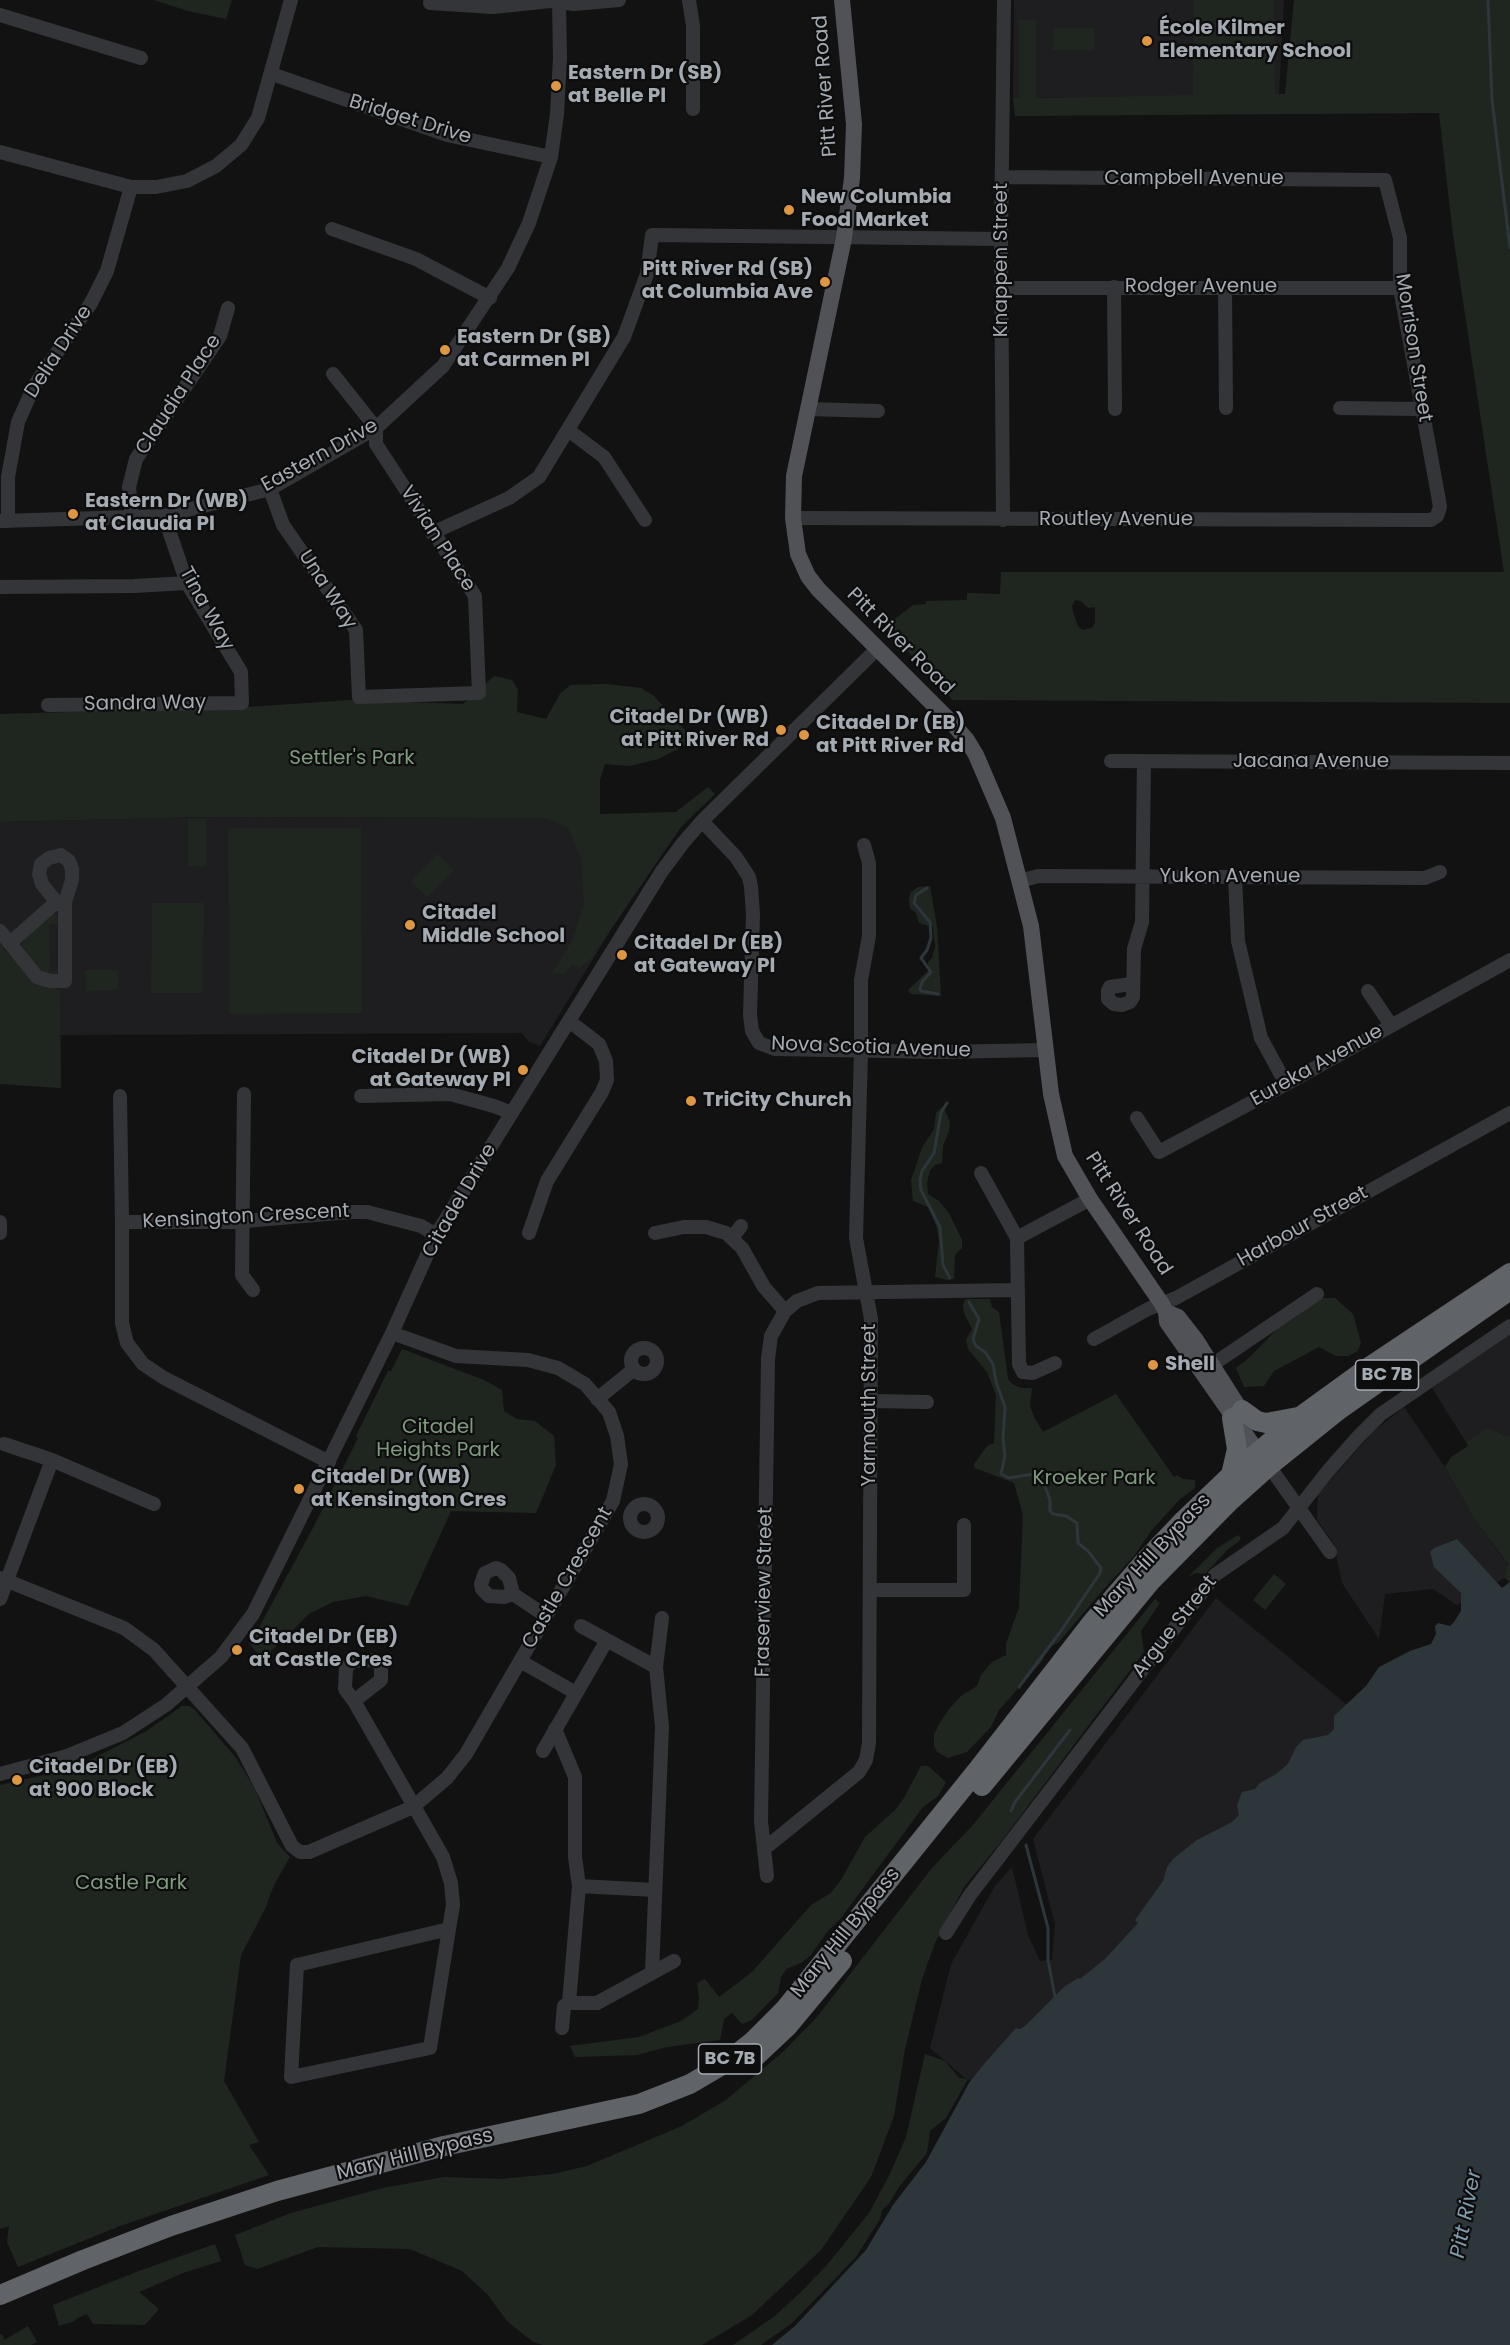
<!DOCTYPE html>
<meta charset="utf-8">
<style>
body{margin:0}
canvas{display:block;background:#121213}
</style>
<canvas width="1510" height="2345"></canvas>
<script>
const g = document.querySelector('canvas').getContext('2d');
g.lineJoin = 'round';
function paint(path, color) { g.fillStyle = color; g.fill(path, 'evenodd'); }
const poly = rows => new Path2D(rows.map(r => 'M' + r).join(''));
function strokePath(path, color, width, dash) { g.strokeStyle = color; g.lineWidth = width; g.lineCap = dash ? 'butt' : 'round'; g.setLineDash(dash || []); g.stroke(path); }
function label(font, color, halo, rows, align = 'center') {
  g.font = font + ' Poppins,sans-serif'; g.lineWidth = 4.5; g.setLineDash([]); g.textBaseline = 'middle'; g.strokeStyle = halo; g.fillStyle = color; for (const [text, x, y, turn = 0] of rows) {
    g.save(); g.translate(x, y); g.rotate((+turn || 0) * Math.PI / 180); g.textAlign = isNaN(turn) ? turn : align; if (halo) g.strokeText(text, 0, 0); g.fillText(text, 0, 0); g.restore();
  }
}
const built = poly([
 [1014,0,1284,0,1279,95,1013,98],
 [206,817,679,818,540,1046,528,1041,522,1033,59,1035,60,990,34,980,0,943,0,822],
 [1510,1331,1510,1436,1504,1436,1491,1429,1485,1429,1466,1442,1432,1388],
 [1404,1407,1445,1467,1475,1520,1508,1565,1504,1578,1457,1605,1433,1589,1385,1594,1379,1639,1342,1583,1334,1544,1317,1520,1318,1494,1373,1432],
 [1216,1598,1416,1761,1029,2113,964,2077,930,2048,951,1964,995,1886,1012,1867,1028,1935,1040,1961,1052,1960,1055,1924,1033,1839]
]);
const green = poly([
 [154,0,232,0,226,19,188,11],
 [1194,0,1274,0,1275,94,1285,94,1294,0,1510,0,1510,703,952,700,943,687,891,635,894,628,891,622,913,605,926,604,926,601,967,600,967,593,1000,594,1001,572,1504,572,1453,235,1439,113,1015,116,1013,98,1019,98,1019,20,1036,20,1036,98,1193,95],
 [1075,600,1081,601,1088,608,1095,607,1095,623,1092,628,1082,630,1078,626,1073,612,1072,606],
 [1053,28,1094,28,1094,50,1053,50],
 [494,676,512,680,518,690,517,712,546,719,560,694,570,685,607,684,641,688,654,696,685,730,691,742,658,759,630,766,605,764,600,780,600,814,676,812,708,787,715,794,681,827,590,960,579,968,572,964,564,975,552,973,573,939,584,904,581,858,568,828,546,818,206,817,0,822,0,714,248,707,351,700,463,704],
 [188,819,206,819,206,866,188,866],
 [228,828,361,828,362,1013,229,1014],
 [438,854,454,870,427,897,411,881],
 [930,886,937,927,941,996,911,994,908,990,928,971,928,962,932,958,935,947,933,927,919,923,916,913,910,908,909,899,911,892,918,887],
 [152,903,204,903,203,993,151,993],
 [54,913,57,917,57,924,49,924,50,971,58,971,54,976,43,975,22,947,24,938],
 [0,938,1,944,7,952,12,953,34,981,60,990,61,1088,0,1084],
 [85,970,118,970,118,990,86,991],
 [943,1106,950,1122,949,1131,943,1146,942,1163,935,1165,930,1170,927,1183,928,1194,939,1201,949,1213,962,1240,962,1248,955,1255,954,1279,947,1280,935,1277,939,1241,937,1228,928,1207,913,1201,911,1180,922,1148,934,1129,936,1113],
 [1318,1298,1335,1298,1353,1314,1361,1343,1358,1351,1348,1356,1336,1356,1319,1347,1274,1371,1264,1386,1244,1387,1236,1368,1249,1358,1277,1329,1296,1317],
 [965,1299,990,1299,992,1307,999,1312,1008,1379,1012,1384,1021,1388,1032,1388,1030,1406,1035,1419,1043,1432,1116,1394,1174,1477,1177,1475,1183,1479,1195,1480,1195,1488,1180,1499,1151,1531,1134,1556,1102,1591,1059,1642,1045,1650,1043,1660,999,1710,991,1727,967,1752,948,1758,937,1752,934,1746,934,1735,939,1724,949,1709,961,1696,977,1686,981,1675,992,1662,1006,1655,1006,1644,1019,1607,1023,1515,1014,1483,975,1468,974,1464,987,1446,994,1443,996,1395,987,1372,968,1349,966,1340,972,1329,964,1313,963,1306],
 [402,1349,484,1380,502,1390,504,1411,517,1419,535,1421,554,1436,556,1465,536,1513,451,1511,408,1606,366,1596,333,1602,309,1614,262,1660,250,1644,313,1528,358,1438,356,1436,388,1371,391,1371],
 [1485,1429,1492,1429,1504,1436,1510,1436,1510,1582,1504,1578,1508,1564,1475,1520,1445,1467,1451,1457,1468,1446,1466,1442],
 [1238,1535,1241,1538,1238,1542,1228,1549,1205,1574,1196,1573,1188,1577,1216,1549],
 [1274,1574,1286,1584,1265,1610,1253,1600],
 [1155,1599,1160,1603,1141,1631,1144,1652,1000,1843,964,1887,935,1943,922,1979,905,2049,894,2116,871,2177,821,2250,752,2315,702,2345,543,2345,533,2342,507,2321,488,2295,462,2271,410,2249,318,2247,257,2269,245,2265,235,2235,291,2213,383,2188,444,2177,500,2179,553,2174,587,2166,682,2126,726,2100,784,2051,817,2017,932,1868,973,1825],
 [182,1706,189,1706,195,1710,236,1758,255,1789,277,1843,290,1857,274,1885,265,1909,241,1955,224,2081,259,2142,249,2145,269,2175,120,2226,18,2267,7,2242,9,2226,0,2229,0,1785,44,1775,92,1759,145,1732],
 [921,1766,928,1766,946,1782,938,1796,923,1807,841,1918,827,1932,810,1956,801,1963,786,1969,781,1977,778,1993,752,2020,742,2024,732,2013,724,2019,720,2040,667,2047,637,2055,575,2057,570,2046,639,2037,681,2021,698,2009,699,1998,697,1983,705,1979,719,1997,752,1972,811,1905,831,1893,841,1880,865,1837,895,1810,904,1798],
 [925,2054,945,2061,959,2078,968,2079,946,2118,930,2131,927,2153,899,2187,889,2204,882,2210,880,2219,856,2257,792,2323,761,2345,733,2345,775,2316,803,2290,827,2265,869,2213,889,2176,906,2137],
 [215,2244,221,2261,183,2273,139,2292,159,2309,145,2325,93,2324,87,2314,76,2319,75,2321,59,2326,53,2305,139,2271],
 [28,2326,37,2342,31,2345,0,2345,0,2334,3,2335,4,2340]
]);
const water = poly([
 [1457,1539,1502,1588,1510,1582,1510,2345,772,2345,795,2326,866,2250,893,2205,926,2162,969,2083,984,2064,1016,2028,1020,2029,1025,2026,1064,1987,1078,1978,1080,1979,1105,1959,1138,1923,1135,1920,1163,1881,1167,1867,1174,1858,1197,1840,1232,1822,1239,1815,1237,1805,1242,1792,1255,1789,1260,1783,1276,1774,1288,1764,1296,1747,1303,1740,1328,1735,1334,1729,1334,1716,1366,1686,1379,1667,1410,1651,1431,1644,1436,1634,1435,1626,1438,1623,1450,1626,1454,1622,1461,1611,1461,1593,1434,1567,1430,1552,1434,1548]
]);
const stream = poly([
 [1488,0,1492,100,1510,248],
 [927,888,916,895,914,903,930,922,931,938,927,950,921,958,931,972,922,982,920,989,921,991,938,994],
 [947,1103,941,1113,934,1153,922,1171,920,1180,921,1190,940,1227,943,1265,950,1278],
 [969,1302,979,1319,973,1339,976,1346,985,1352,993,1364,996,1382,1005,1407,1003,1439,1005,1456,1001,1474,1009,1478,1034,1474,1037,1475,1039,1483,1044,1484,1050,1500,1050,1511,1053,1514,1066,1516,1077,1523,1078,1543,1088,1551,1101,1568,1100,1573,1061,1631,1019,1687],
 [1011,1811,1015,1802,1070,1730],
 [1026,1845,1048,1928,1048,1960,1055,1997]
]);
const minor = poly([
 [689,0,693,26,693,109],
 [430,3,493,7,550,1,574,4,619,0],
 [0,15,141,58],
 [272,74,447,135,551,157],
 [0,152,131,187,156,187,187,181,216,166,241,145,258,118,291,0],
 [332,229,416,259,490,298],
 [1114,287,1115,409],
 [1225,287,1226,408],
 [1002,288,1400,288],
 [1340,408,1421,409],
 [807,409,878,411],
 [568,430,604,457,645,520],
 [270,489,283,525,356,630,359,697,479,693,475,596,376,444,376,428,333,374],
 [132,517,129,487,136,459,220,336,228,308],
 [793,518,1417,520,1431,520,1437,516,1440,507,1438,495,1400,288,1400,238,1385,180,1002,177],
 [1003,520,1001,239,1004,0],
 [0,521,164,516,270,489,376,428,443,366,508,268,529,223,551,157,557,114,560,58,559,0],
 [8,521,8,477,18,422,34,386,91,303,107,271,131,187],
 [432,533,509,498,539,477,624,337,647,274,652,235,1001,239],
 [0,587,134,586,187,583],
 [48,705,242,703,241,672,187,583,164,516],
 [1111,761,1510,763],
 [702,821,736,857,749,877,751,887,753,914,750,1015,752,1031,759,1043,775,1049,941,1052,1045,1050],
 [1235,877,1238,941,1261,1038,1286,1084],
 [1020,881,1038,876,1425,878,1440,872],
 [0,931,37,977,50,981,65,981,65,902],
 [11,942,53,905,65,902,72,880,72,869,69,861,61,855,49,858,41,864,39,874,42,884,54,899,53,905],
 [1132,984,1110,987,1108,991,1108,999,1114,1004,1122,1005,1130,1002,1133,997,1134,949,1142,922,1144,761],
 [1368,991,1391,1025],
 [244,1094,242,1275,253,1290],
 [120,1096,122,1222],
 [361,1096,450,1094,494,1106,512,1113],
 [1137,1118,1159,1152,1286,1084,1510,960],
 [981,1173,1017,1238,1019,1364,1023,1372,1033,1373,1055,1363],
 [0,1222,0,1233],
 [529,1233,547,1181,602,1092,607,1080,606,1061,599,1044,569,1021],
 [655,1233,684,1227,706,1227,726,1233,742,1248,764,1287,785,1311],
 [732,1238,741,1226],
 [1017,1238,1090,1199],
 [1094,1339,1148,1309,1176,1298,1510,1113],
 '631 1361a13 13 0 1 1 26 0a13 13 0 1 1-26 0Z',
 [1212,1365,1317,1294],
 [597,1399,633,1370],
 [871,1401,927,1402],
 [4,1444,52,1460,154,1504],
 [329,1462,164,1378,143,1364,127,1343,122,1323,122,1222,233,1222,350,1212,367,1212,421,1226,436,1235],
 [1269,1466,1330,1552],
 '630 1518a14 14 0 1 1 28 0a14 14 0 1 1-28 0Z',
 [0,1578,124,1628,154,1650,242,1748,292,1846,300,1852,309,1852,413,1807,447,1778,466,1754,613,1501,621,1464,617,1436,609,1412,585,1384,558,1368,528,1360,456,1356,392,1333],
 [870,1590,964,1590,964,1525],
 [513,1594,504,1597,489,1596,482,1589,481,1584,485,1573,496,1568,501,1570,509,1578,513,1594,546,1616],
 [0,1599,52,1460],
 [581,1626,656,1667],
 [520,1661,576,1693],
 [354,1701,345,1689,346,1668,353,1661,375,1660,381,1667,381,1680,354,1701,443,1857,451,1883,453,1905,449,1929,430,2048,291,2077,297,1965,449,1929],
 [555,1729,575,1777,575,1857,579,1886,569,2003,564,2006,562,2028],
 [543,1751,607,1640],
 [0,1774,67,1756,123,1733,166,1705,221,1657,253,1614,392,1333,436,1235,662,871,683,843,702,821,878,648],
 [764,1849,859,1772,866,1760,869,1743,871,1319,856,1238,861,1051,861,980,869,936,869,863,864,845],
 [767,1876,761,1821,768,1359,771,1336,785,1311,797,1301,818,1293,1017,1290],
 [579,1886,655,1890],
 [946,1933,970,1895,1215,1575,1283,1528,1328,1471,1358,1437,1381,1414,1510,1326],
 [652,1972,662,1727,656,1667,662,1618],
 [569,2003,597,2003,674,1961]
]);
const major = poly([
 [842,0,854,124,852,178,844,238,794,476,793,518,798,554,808,576,818,589,953,724,967,740,976,755,1003,818,1031,926,1051,1094,1065,1156,1090,1199,1162,1304,1166,1312,1167,1322,1264,1461],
 [1166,1312,1178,1317,1196,1340,1247,1420]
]);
const highway = poly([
 [1242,1410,1257,1421,1266,1423,1298,1417],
 [1231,1475,1237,1449,1232,1418],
 [982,1786,1151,1581,1230,1501,1269,1466,1340,1409,1510,1290],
 [753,2059,787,2027,842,1961],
 [0,2295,83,2260,171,2226,277,2191,444,2146,639,2104,690,2084,724,2064,753,2041,785,2009,979,1768,1094,1620,1144,1562,1184,1520,1231,1475,1301,1416,1363,1371,1510,1273]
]);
const markers = [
 [1147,41,6,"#dd9641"],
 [556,86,6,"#dd9641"],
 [789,210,6,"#dd9641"],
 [825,282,6,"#dd9641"],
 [445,350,6,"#dd9641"],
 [73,514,6,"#dd9641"],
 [781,730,6,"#dd9641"],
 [804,735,6,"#dd9641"],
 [410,925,6,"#dd9641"],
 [622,955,6,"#dd9641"],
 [523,1070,6,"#dd9641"],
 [691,1101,6,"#dd9641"],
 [1153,1365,6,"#dd9641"],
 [299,1489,6,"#dd9641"],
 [237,1650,6,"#dd9641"],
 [17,1780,6,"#dd9641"]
];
const shields = [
 [1387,1375,63],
 [730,2059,63]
];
const shieldNames = [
 ["BC 7B",1387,1375],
 ["BC 7B",730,2059]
];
const poiNames = [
 ["École Kilmer",1159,29],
 ["Elementary School",1159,52],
 ["Eastern Dr (SB)",568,74],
 ["at Belle Pl",568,97],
 ["New Columbia",801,198],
 ["Food Market",801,221],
 ["Pitt River Rd (SB)",813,270,"right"],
 ["at Columbia Ave",813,293,"right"],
 ["Eastern Dr (SB)",457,338],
 ["at Carmen Pl",457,361],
 ["Eastern Dr (WB)",85,502],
 ["at Claudia Pl",85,525],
 ["Citadel Dr (WB)",769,718,"right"],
 ["at Pitt River Rd",769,741,"right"],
 ["Citadel Dr (EB)",816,724],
 ["at Pitt River Rd",816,747],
 ["Citadel",422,914],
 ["Middle School",422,937],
 ["Citadel Dr (EB)",634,944],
 ["at Gateway Pl",634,967],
 ["Citadel Dr (WB)",511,1058,"right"],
 ["at Gateway Pl",511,1081,"right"],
 ["TriCity Church",703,1101],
 ["Shell",1165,1365],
 ["Citadel Dr (WB)",311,1478],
 ["at Kensington Cres",311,1501],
 ["Citadel Dr (EB)",249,1638],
 ["at Castle Cres",249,1661],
 ["Citadel Dr (EB)",29,1768],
 ["at 900 Block",29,1791]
];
const streetNames = [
 ["Pitt River Road",826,86,-94],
 ["Bridget Drive",410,120,17],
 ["Campbell Avenue",1194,179],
 ["Knappen Street",1002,260,-90],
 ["Rodger Avenue",1201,287],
 ["Morrison Street",1413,348,81],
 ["Delia Drive",59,352,-57],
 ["Claudia Place",179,395,-57],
 ["Eastern Drive",320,456,-29],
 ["Routley Avenue",1116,520],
 ["Vivian Place",437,539,57],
 ["Una Way",327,590,57],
 ["Tina Way",206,609,61],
 ["Pitt River Road",900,642,45],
 ["Sandra Way",145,704,-1],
 ["Jacana Avenue",1311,762],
 ["Yukon Avenue",1230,877],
 ["Nova Scotia Avenue",871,1048,2],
 ["Eureka Avenue",1317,1066,-29],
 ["Citadel Drive",460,1201,-60],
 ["Pitt River Road",1128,1214,57],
 ["Kensington Crescent",246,1217,-3],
 ["Harbour Street",1303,1227,-29],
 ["Yarmouth Street",870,1405,-90],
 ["Mary Hill Bypass",1153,1556,-47],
 ["Castle Crescent",568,1578,-60],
 ["Fraserview Street",765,1592,-89],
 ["Argue Street",1175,1627,-52],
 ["Mary Hill Bypass",846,1933,-51],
 ["Mary Hill Bypass",415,2155,-14]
];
const parkNames = [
 ["Settler's Park",352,759],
 ["Citadel",438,1428],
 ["Heights Park",438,1451],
 ["Kroeker Park",1094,1479],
 ["Castle Park",131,1884]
];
const waterNames = [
 ["Pitt River",1467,2214,-79]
];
paint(built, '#1e1e20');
paint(green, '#1f261f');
paint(water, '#2d363b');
strokePath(stream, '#2d363b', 3);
strokePath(minor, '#343538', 14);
strokePath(major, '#505257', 16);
strokePath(highway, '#606368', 20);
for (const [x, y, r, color] of markers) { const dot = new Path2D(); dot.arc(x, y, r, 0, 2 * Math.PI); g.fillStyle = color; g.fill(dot); strokePath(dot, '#0d0d0e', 2); }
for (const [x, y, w] of shields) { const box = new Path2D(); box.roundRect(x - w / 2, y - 15, w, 30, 4.5); g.fillStyle = '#0d0d0e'; g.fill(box); strokePath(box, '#a5abb2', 1.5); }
label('bold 18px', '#a5abb2', null, shieldNames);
label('bold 20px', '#a5abb2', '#0d0d0e', poiNames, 'left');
label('20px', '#a5abb2', '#0d0d0e', streetNames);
label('20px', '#809c7e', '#0d0d0e', parkNames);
label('italic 21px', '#7f9baa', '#0d0d0e', waterNames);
</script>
